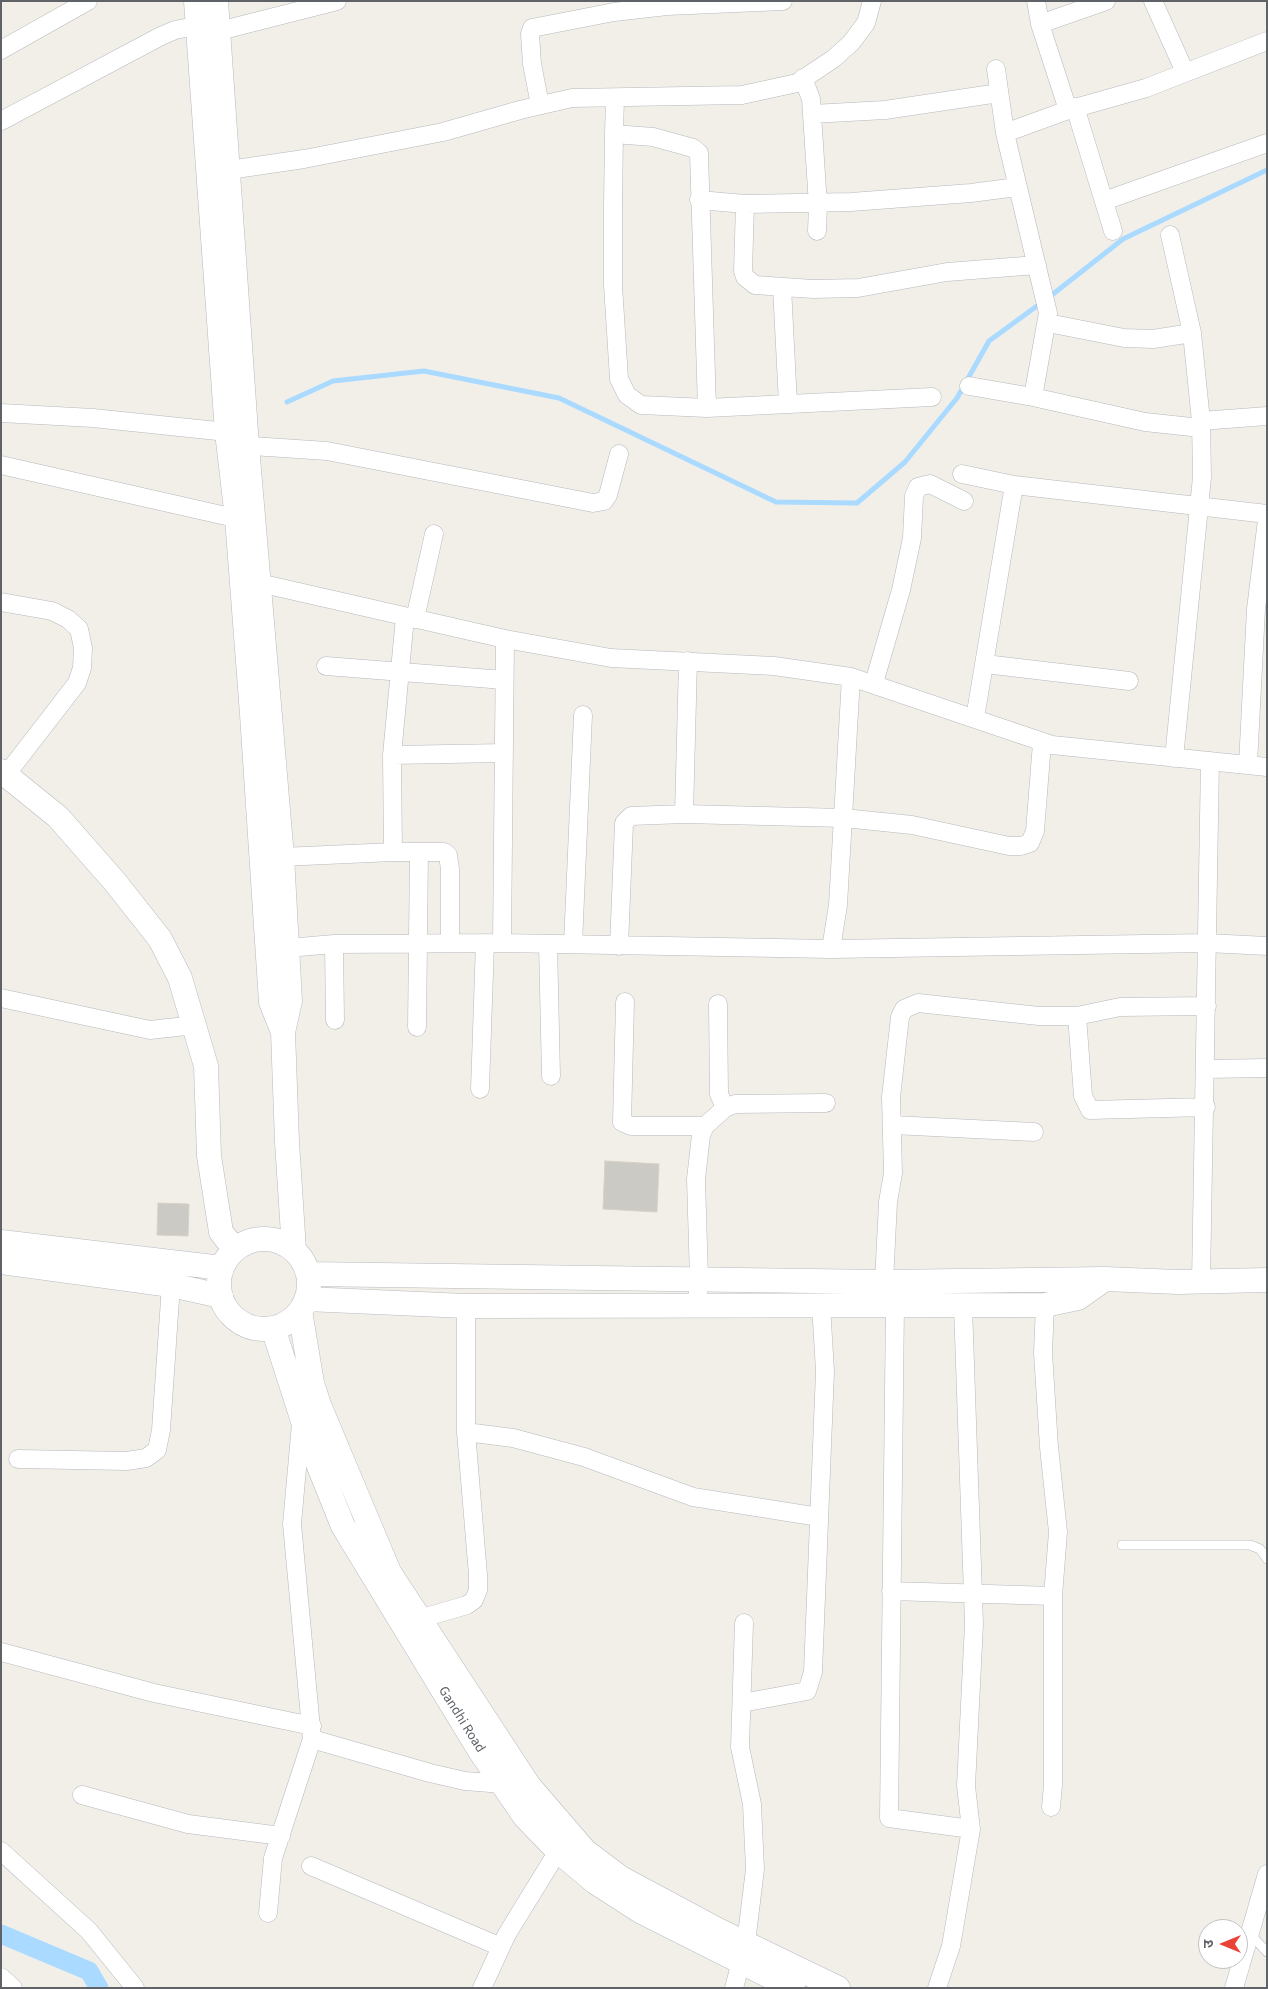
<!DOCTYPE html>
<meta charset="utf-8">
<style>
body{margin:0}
#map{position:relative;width:1268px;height:1989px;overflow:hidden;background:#f1efe8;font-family:"Source Sans 3","Noto Sans Devanagari",sans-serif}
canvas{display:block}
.frame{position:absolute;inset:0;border:2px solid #5f6368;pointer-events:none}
.north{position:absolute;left:1198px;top:1919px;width:50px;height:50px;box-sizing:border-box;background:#fff;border:1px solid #bfc1c3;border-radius:50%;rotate:270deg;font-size:14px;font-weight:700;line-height:20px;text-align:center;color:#5f6368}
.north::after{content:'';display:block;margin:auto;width:18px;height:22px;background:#ea4335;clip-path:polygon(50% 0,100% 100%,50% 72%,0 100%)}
</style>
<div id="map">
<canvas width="1268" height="1989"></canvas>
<div class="frame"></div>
<div class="north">उ</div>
</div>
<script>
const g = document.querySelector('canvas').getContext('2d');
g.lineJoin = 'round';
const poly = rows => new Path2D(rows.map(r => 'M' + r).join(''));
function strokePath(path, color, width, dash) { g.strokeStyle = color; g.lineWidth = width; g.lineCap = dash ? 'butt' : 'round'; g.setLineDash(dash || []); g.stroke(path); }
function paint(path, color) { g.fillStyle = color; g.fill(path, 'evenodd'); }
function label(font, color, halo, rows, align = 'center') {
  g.font = font + ' "Source Sans 3",sans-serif'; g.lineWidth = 4; g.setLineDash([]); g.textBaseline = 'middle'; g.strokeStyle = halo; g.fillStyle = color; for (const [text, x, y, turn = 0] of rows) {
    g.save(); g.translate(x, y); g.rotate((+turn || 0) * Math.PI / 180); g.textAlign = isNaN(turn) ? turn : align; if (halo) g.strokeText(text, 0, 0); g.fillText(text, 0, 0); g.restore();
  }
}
const stream = poly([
 [1048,298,1123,239,1267,170],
 [287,402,333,381,424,371,559,398,776,502,857,503,905,462,957,398,989,341,1041,303]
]);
const canal = poly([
 [1,1934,89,1971,99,1988]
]);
const building = poly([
 [605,1161,659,1164,657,1212,603,1209,605,1161],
 [158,1203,189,1204,188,1236,157,1235,158,1203]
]);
const lane = poly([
 [1122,1545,1250,1545,1260,1549,1267,1559],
 [1250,1934,1267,1952]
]);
const street = poly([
 [1036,1,1040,24,1068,110,1146,88,1267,41],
 [1153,1,1185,72],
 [1040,24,1106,1],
 [219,31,337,1],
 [1,50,88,1],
 [996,69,1005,133,1048,313,1033,397],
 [803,78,811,99,818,205,817,231],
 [540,105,532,64,530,34,532,28,614,12,667,6,783,1],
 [1075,107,1113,231],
 [812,114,885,110,999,93],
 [1,121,161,36,175,30,210,23],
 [1005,133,1068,110],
 [614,134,653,137,693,148,699,153,707,408,641,405,627,395,619,379,613,285,613,205,614,134,615,98],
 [229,170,304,159,443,132,520,110,572,98,742,95,797,83,833,59,851,43,866,23,872,1],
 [699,200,745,204,851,202,971,193,1017,187],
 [1104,201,1267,143],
 [745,204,743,271,745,277,755,285,813,289,858,288,947,272,1037,265],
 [1170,235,1192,333,1201,421,1202,477,1174,758],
 [782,287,788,404],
 [1048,323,1124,338,1153,339,1192,333],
 [969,386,1033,397,1145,422,1201,428],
 [707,408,932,397],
 [1,413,93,418,227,432],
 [1201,421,1267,416],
 [237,445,327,451,593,503,604,501,608,495,619,454],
 [1,465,248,521],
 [962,474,1014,485,1267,514],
 [259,583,505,639,611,658,774,666,851,677,1052,745,1267,767],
 [1,602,52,611,68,619,79,629,83,648,82,668,77,683,6,775],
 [415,619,434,534],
 [985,664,1129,681],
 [326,666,504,680],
 [874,683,901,590,912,538,914,496,918,487,930,484,964,501],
 [975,718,1014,485],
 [392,755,504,753],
 [1248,764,1256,609,1267,520],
 [684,814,688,661],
 [393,852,392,755,405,617],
 [282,857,393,852,444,852,448,855,450,869,450,943],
 [502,943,505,639],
 [334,944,335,1020],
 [548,944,551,1076],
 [573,944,583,715],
 [619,946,624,823,631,816,684,814,844,818,912,825,1009,846,1021,846,1030,843,1035,831,1042,743],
 [288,948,334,944,502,943,831,949,838,905,851,677],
 [831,949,1207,943,1267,946],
 [1,998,150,1030,195,1025],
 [625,1002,622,1122,631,1126,705,1126],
 [718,1004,719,1094,725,1108],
 [1077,1016,1083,1096,1090,1110,1206,1107],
 [417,1027,419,852],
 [1206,1069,1267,1068],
 [480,1089,485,943],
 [893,1125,1034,1132],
 [884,1282,888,1202,893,1173,891,1097,900,1017,904,1009,918,1003,1039,1016,1077,1016,1120,1007,1207,1006],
 [1201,1282,1210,761],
 [697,1305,699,1279,696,1179,701,1135,705,1126,725,1108,735,1104,826,1103],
 [895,1305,889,1818,971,1829],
 [1045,1305,1043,1353,1049,1447,1058,1532,1053,1596,1053,1785,1051,1807],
 [466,1432,513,1438,584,1457,693,1497,819,1517],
 [18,1459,127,1461,146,1458,157,1450,161,1430,171,1285],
 [891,1591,1053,1596],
 [419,1619,467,1605,474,1600,478,1590,478,1575,466,1432,466,1306],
 [1,1652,154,1693,312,1726],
 [742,1703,807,1691,813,1672,825,1371,821,1305],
 [312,1739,430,1773,465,1781,503,1784],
 [82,1795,188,1824,281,1836],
 [1,1851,89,1931,135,1988],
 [311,1866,501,1947],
 [268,1913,273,1858,312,1739,292,1524,301,1424],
 [1,1977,13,1988],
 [482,1988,507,1934,558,1851],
 [734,1988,746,1943,755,1869,752,1804,740,1747,744,1623],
 [937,1988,951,1946,971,1829,966,1786,974,1624,963,1306],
 [1234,1988,1267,1874]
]);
const secondary = poly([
 [196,1,227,432,237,518,252,714,271,1002,283,1032],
 [216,1,247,446,282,857,290,1001,283,1032,287,1142,294,1250],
 [1,771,58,817,115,882,160,939,180,978,206,1066,209,1156,221,1232,235,1250],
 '219 1284a45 45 0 1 1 90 0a45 45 0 1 1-90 0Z',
 [1,1242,222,1268],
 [1,1262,171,1285,221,1296],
 [308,1274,884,1282,1105,1279,1178,1282,1267,1280],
 [306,1299,466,1306,1045,1305,1078,1298,1105,1279],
 [300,1311,312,1383,319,1405,389,1572,529,1786,585,1851,621,1878,718,1930,838,1988],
 [273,1328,312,1449,343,1526,480,1751,525,1817,558,1851,595,1882,640,1911,793,1988]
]);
const streetNames = [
 ["Gandhi Road",461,1720,58]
];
strokePath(stream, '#aadaff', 5);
strokePath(canal, '#aadaff', 19);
paint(building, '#cccac5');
strokePath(building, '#d6d1c6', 1);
strokePath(lane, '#b5b8bc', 10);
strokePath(street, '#b5b8bc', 19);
strokePath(secondary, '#b6babf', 25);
strokePath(lane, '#fff', 9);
strokePath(street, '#fff', 18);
strokePath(secondary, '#fff', 24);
label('14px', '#5f6368', '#fff', streetNames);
</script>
